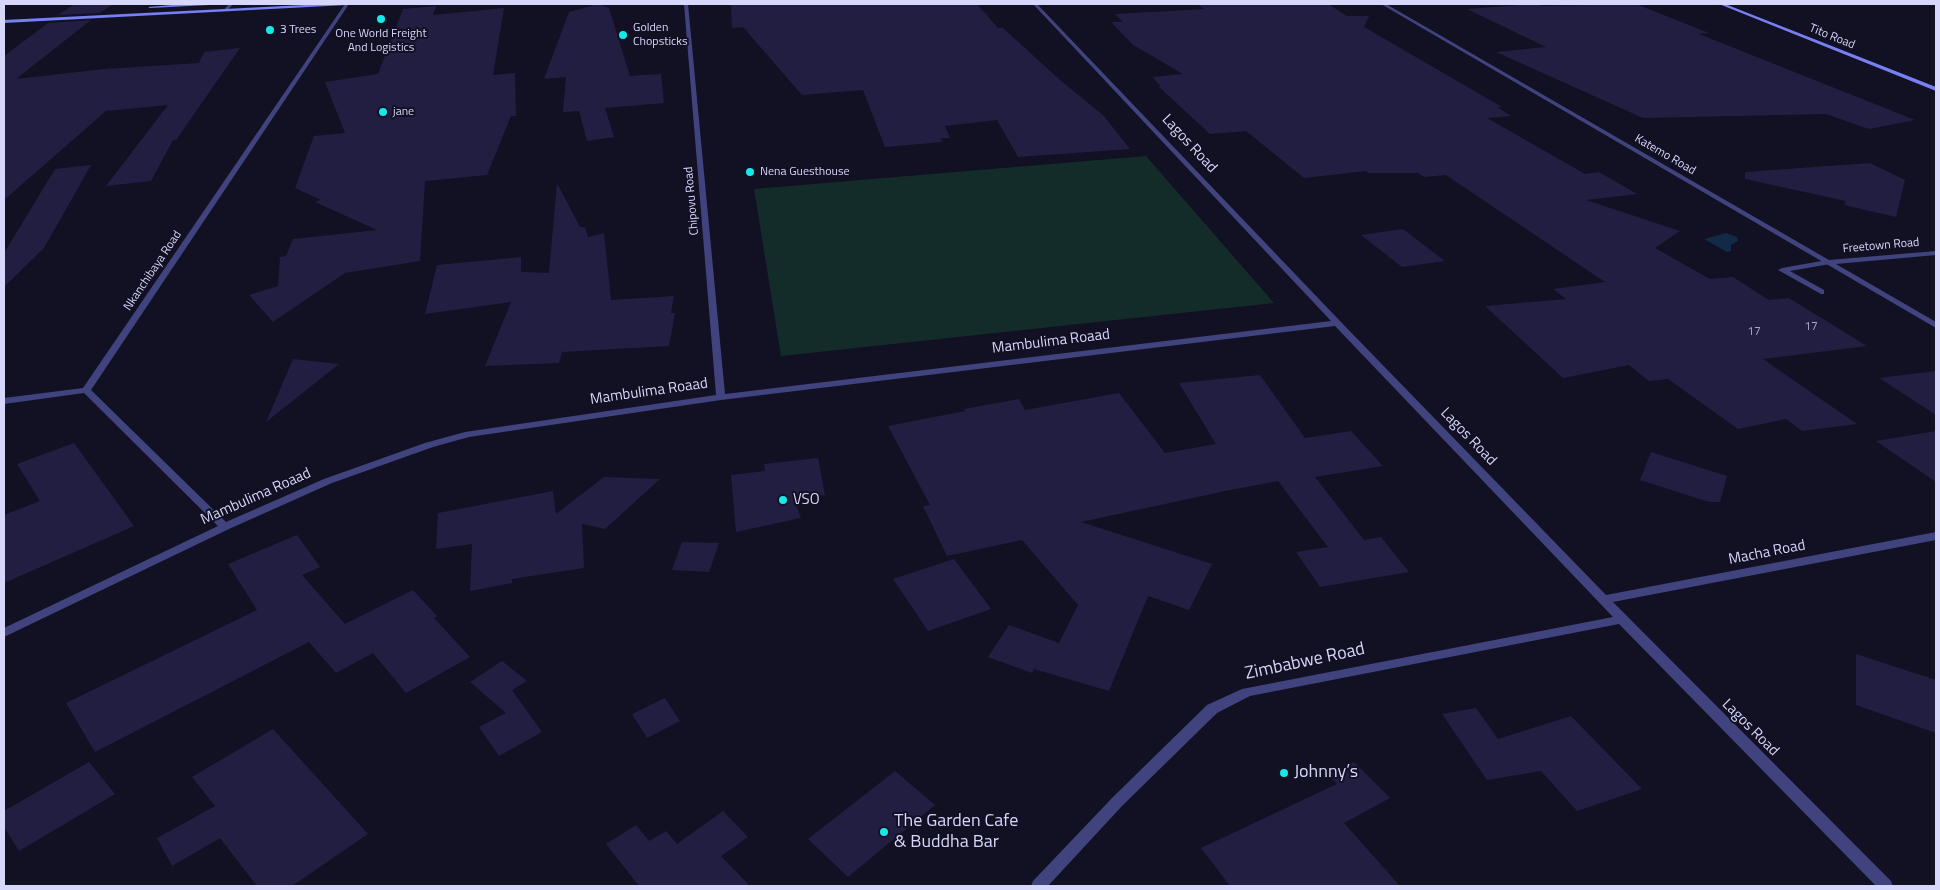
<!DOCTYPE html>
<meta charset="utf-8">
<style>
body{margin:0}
#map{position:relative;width:1940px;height:890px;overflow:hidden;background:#121023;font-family:"Titillium Web",sans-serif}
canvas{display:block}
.frame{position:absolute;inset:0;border:5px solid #d7d6fb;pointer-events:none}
</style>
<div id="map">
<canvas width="1940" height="890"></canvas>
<div class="frame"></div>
</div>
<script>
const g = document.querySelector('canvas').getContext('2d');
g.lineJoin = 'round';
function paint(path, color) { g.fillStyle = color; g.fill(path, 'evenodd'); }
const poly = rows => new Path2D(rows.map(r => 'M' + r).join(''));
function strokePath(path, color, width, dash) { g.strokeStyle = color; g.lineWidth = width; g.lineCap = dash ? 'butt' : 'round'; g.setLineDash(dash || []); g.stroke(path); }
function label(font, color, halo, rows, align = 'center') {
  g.font = font + ' "Titillium Web",sans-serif'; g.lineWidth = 4; g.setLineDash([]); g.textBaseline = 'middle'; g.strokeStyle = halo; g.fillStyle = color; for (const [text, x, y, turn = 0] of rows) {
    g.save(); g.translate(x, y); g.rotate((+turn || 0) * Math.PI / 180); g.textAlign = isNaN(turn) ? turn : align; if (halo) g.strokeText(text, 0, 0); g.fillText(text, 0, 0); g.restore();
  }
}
const green = poly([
 [1146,156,1274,303,781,356,754,189]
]);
const water = poly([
 [1726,233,1737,237,1738,241,1731,245,1731,251,1727,252,1704,239]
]);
const building = poly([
 [75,4,113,4,100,13,58,15],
 [598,4,609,8,630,76,661,74,664,103,605,108,614,137,587,141,579,111,563,112,566,77,544,79,569,12],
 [731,4,977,4,998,28,1003,28,1060,80,1103,115,1130,149,1018,157,997,120,945,126,950,138,941,138,942,142,885,147,863,90,802,95,743,27,732,28],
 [1197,4,1328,4,1347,16,1369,16,1364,27,1502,107,1497,107,1511,116,1487,118,1585,174,1599,172,1637,194,1586,200,1680,231,1655,248,1710,279,1733,277,1769,300,1789,298,1867,346,1763,359,1857,424,1802,431,1786,419,1738,429,1668,379,1649,381,1629,365,1563,378,1485,306,1566,299,1553,289,1605,282,1446,175,1424,177,1418,173,1369,173,1366,171,1304,178,1246,131,1210,134,1158,86,1161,86,1152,77,1183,74,1133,45,1111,22,1123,22,1115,14,1204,9],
 [1535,4,1542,6,1636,4,1709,33,1699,34,1915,120,1869,129,1826,114,1643,118,1496,52,1546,47,1467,9],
 [436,6,433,15,504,8,493,75,515,73,516,116,511,116,487,175,425,181,420,261,345,273,273,322,249,295,278,286,280,257,286,256,293,239,377,230,315,202,321,200,295,188,314,136,345,133,325,82,378,74,403,9],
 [91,20,16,79,104,69,199,63,204,52,240,48,176,140,173,140,151,181,106,186,168,105,106,111,4,200,4,56,48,23],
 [1870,163,1905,180,1896,217,1844,205,1846,201,1745,179,1745,172],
 [91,165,44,248,4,287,4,253,55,169],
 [557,183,580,227,585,227,588,237,604,233,611,300,674,296,671,313,675,313,669,346,562,352,559,363,485,366,511,302,425,314,437,265,521,257,521,272,549,273],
 [1403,229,1445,261,1402,267,1361,235],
 [293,359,339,364,266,422],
 [1936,371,1936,415,1879,378],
 [1260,375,1305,438,1351,431,1383,466,1315,477,1364,540,1381,537,1409,572,1320,587,1296,552,1328,547,1278,481,1230,490,1081,522,1212,564,1189,610,1148,596,1109,691,1034,669,1032,673,988,657,1009,625,1059,643,1078,605,1022,540,947,556,923,506,930,505,888,426,965,411,964,409,1019,399,1025,410,1119,393,1165,453,1216,444,1179,383],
 [1936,431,1936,482,1876,441],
 [74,443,134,526,4,583,4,515,40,501,17,464],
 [1651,452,1727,476,1720,502,1709,502,1640,480],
 [818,458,825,495,794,499,801,518,736,532,731,475,765,471,764,464],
 [604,477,660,479,605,529,582,524,584,568,512,579,512,583,470,591,472,544,436,549,438,513,553,491,556,514],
 [297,535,320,567,302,575,345,624,413,590,437,616,434,618,470,657,406,693,373,653,336,673,309,642,95,752,66,703,257,610,228,564],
 [682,542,719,543,709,572,672,570],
 [954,559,991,609,928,631,893,579],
 [1856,654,1936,680,1936,733,1856,705],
 [502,661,527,681,512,690,542,732,499,756,479,727,506,713,470,682],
 [665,698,680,721,647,738,632,714],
 [1476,708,1498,739,1571,716,1642,789,1577,811,1541,771,1487,780,1442,714],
 [273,729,368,834,292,886,257,886,220,838,172,866,157,838,215,806,192,777],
 [89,762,115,794,19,851,4,827,4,811],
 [1354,762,1390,798,1344,823,1400,886,1230,886,1201,848,1337,784,1329,775],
 [895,771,935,805,848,877,808,839],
 [723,811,748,837,721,856,750,886,639,886,606,844,636,825,649,841,666,831,677,844]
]);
const lane = poly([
 [1827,260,1830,260,1830,264,1790,271,1824,290,1824,294,1821,294,1778,270,1782,268,1827,260]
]);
const street = poly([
 [229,4,233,4,227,11,223,11,229,4],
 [345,4,349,4,91,390,226,522,324,479,425,443,465,432,716,395,684,4,688,4,725,394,1331,321,1033,4,1037,4,1340,321,1606,595,1936,532,1936,540,1613,602,1891,881,1893,886,1876,886,1619,624,1250,696,1217,713,1122,806,1048,886,1031,886,1033,881,1112,798,1207,705,1242,689,1613,617,1335,326,721,400,469,437,433,447,332,483,229,529,4,637,4,628,218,526,84,393,4,404,4,398,83,388,345,4],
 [1381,4,1386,4,1829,260,1936,251,1936,255,1836,264,1936,322,1936,328,1381,4]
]);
const secondary = poly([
 [185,4,211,4,209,5,150,8,148,7,185,4],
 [324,4,349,4,347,5,4,23,4,20,324,4],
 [1719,4,1725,4,1936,87,1936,91,1719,4]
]);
const markers = [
 [381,19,5,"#15e9e9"],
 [270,30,5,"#15e9e9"],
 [623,35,5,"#15e9e9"],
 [383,112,5,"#15e9e9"],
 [750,172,5,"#15e9e9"],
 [783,500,5,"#15e9e9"],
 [1284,773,5,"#15e9e9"],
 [884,832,5,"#15e9e9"]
];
const farPoinames = [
 ["Golden",633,28],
 ["Chopsticks",633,42],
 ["3 Trees",280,30],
 ["One World Freight",381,34,"center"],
 ["And Logistics",381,48,"center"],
 ["jane",393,112],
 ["Nena Guesthouse",760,172]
];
const farStreetnames = [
 ["Tito Road",1832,37,22],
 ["Katemo Road",1665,155,30],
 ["Chipovu Road",692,201,-95],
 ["Freetown Road",1881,246,-5],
 ["Nkanchibaya Road",153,271,-56]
];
const numberNames = [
 ["17",1811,327],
 ["17",1754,332]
];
const streetNames = [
 ["Lagos Road",1189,144,47],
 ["Mambulima Roaad",1051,342,-7],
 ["Mambulima Roaad",649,392,-8],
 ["Lagos Road",1468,437,46],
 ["Mambulima Roaad",256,497,-24],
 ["Macha Road",1767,553,-11],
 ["Lagos Road",1750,728,45]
];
const poiNames = [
 ["VSO",793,500]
];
const nearStreetnames = [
 ["Zimbabwe Road",1305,662,-12]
];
const nearPoinames = [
 ["Johnny’s",1294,773],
 ["The Garden Cafe",894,822],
 ["& Buddha Bar",894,843]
];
paint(green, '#142c29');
paint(water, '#122a45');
paint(building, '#221e42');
paint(lane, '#40437e');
paint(street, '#40437e');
paint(secondary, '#767ff3');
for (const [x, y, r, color] of markers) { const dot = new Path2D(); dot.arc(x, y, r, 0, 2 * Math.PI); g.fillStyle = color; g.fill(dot); strokePath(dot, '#121023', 2); }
label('12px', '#d7d6fb', '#121023', farPoinames, 'left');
label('12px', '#d7d6fb', '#121023', farStreetnames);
label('12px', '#aaa8cd', null, numberNames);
label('15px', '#d7d6fb', '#121023', streetNames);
label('15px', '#d7d6fb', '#121023', poiNames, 'left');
label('18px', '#d7d6fb', '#121023', nearStreetnames);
label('18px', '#d7d6fb', '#121023', nearPoinames, 'left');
</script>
